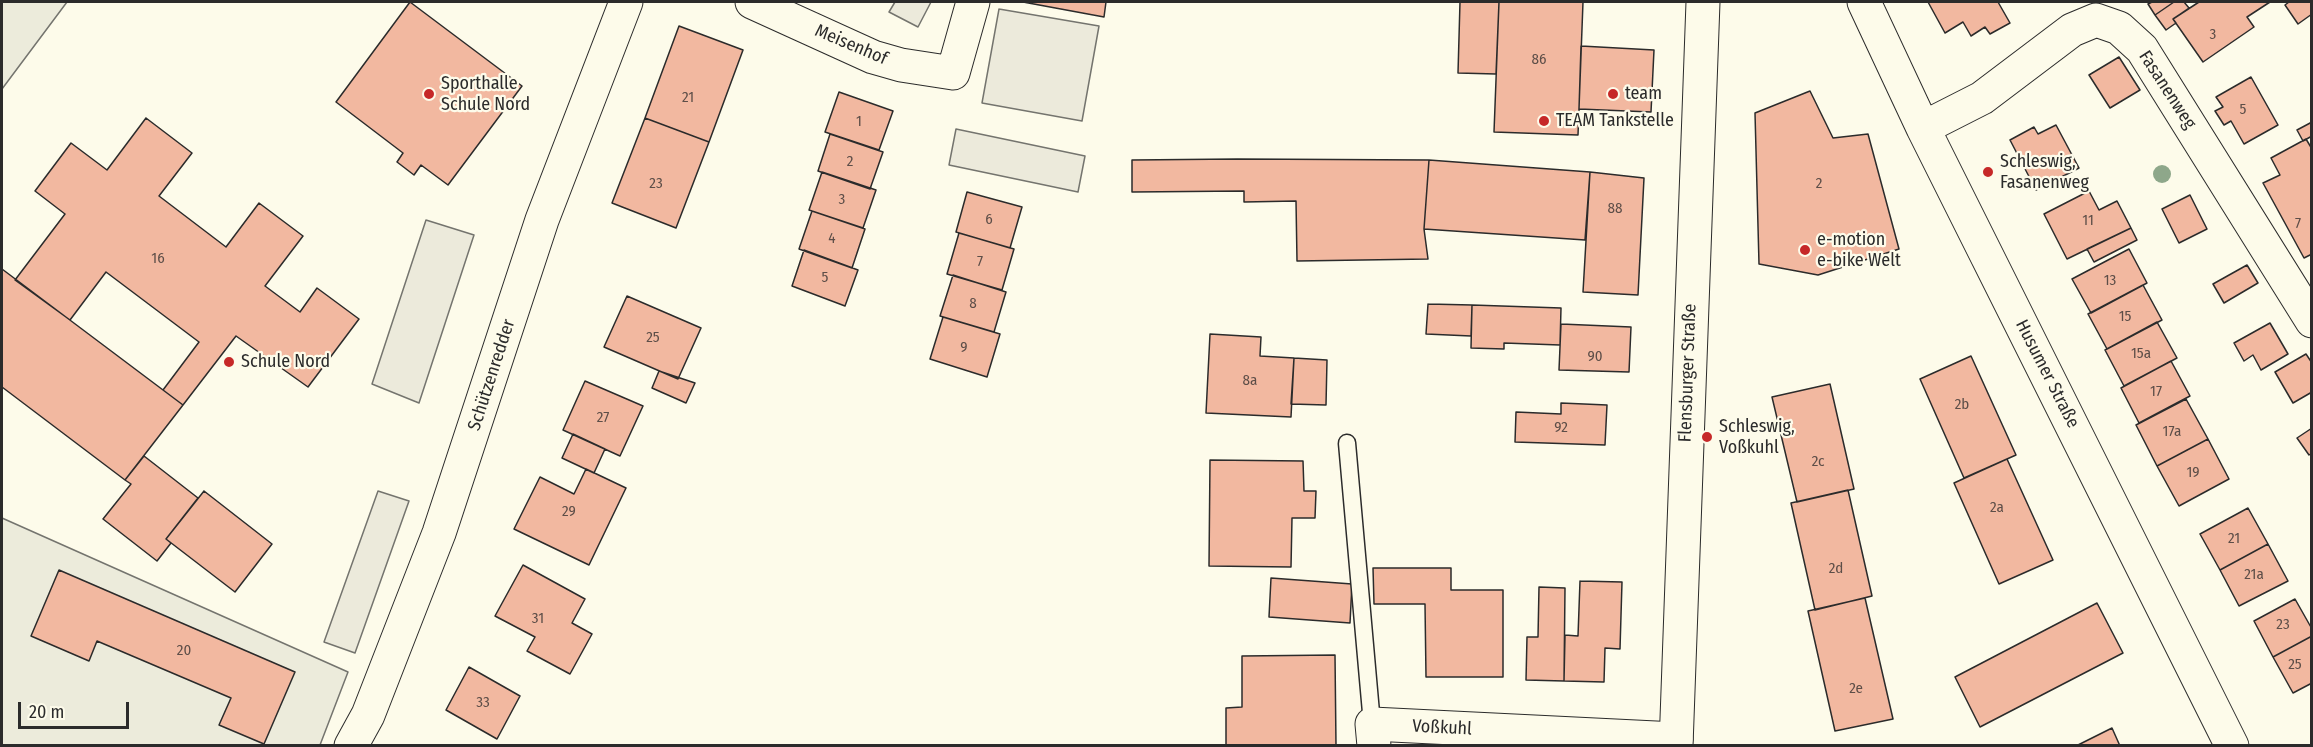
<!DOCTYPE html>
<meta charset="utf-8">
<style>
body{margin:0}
#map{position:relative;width:2313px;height:747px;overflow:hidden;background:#fdfbea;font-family:"Fira Sans Condensed",sans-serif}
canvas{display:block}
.frame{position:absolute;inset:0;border:3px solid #2b2b2b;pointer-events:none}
.scale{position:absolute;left:18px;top:702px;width:111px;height:27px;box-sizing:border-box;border:3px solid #2b2b2b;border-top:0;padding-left:8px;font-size:18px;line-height:21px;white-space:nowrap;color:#2b2b2b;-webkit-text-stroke:4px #fdfbea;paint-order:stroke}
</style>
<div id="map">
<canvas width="2313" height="747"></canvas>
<div class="frame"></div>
<div class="scale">20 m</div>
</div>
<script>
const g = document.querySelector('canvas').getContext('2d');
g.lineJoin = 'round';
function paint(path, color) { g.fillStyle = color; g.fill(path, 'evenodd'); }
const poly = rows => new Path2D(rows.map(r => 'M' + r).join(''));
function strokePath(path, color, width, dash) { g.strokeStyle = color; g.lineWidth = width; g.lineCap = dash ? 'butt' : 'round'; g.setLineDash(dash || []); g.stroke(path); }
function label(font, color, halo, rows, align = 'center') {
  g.font = font + ' "Fira Sans Condensed",sans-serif'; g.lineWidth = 4.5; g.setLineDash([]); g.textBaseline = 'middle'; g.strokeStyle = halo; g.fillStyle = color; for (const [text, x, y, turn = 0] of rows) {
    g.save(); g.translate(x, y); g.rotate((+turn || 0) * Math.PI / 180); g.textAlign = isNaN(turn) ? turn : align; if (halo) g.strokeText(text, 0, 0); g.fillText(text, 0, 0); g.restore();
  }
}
const green = poly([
 [2,2,67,2,2,89,2,2],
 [2,518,348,672,320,745,2,745,2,518]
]);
const parking = poly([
 [895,2,931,2,918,27,889,12,895,2],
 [999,9,1099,26,1082,121,982,103,999,9],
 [956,129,1085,156,1078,192,949,165,956,129],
 [426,220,474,235,419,403,372,384,426,220],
 [378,491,409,501,355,653,324,642,378,491]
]);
const building = poly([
 [410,2,522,86,448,185,421,165,414,175,397,162,403,153,336,102,410,2],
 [1023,2,1106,2,1104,17,1023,2],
 [1460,2,1499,2,1496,74,1458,73,1460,2],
 [1499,2,1583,2,1578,135,1494,132,1499,2],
 [1928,2,1998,2,2010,23,1990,34,1985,27,1971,36,1963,22,1945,33,1928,2],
 [2152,2,2174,2,2155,15,2148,4,2152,2],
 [2174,2,2184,2,2189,8,2173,19,2176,23,2166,30,2155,15,2174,2],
 [2199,2,2270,2,2247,17,2254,27,2203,62,2173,19,2199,2],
 [2289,2,2312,2,2312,14,2298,24,2285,5,2289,2],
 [679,26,743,50,709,142,645,118,679,26],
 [1581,46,1654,50,1651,112,1579,109,1581,46],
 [2119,57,2140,90,2110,108,2089,75,2119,57],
 [2251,77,2278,125,2244,144,2231,121,2224,125,2215,111,2223,107,2216,97,2251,77],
 [1810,91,1833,138,1868,134,1899,249,1818,275,1759,264,1755,113,1810,91],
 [839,92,893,111,879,150,825,132,839,92],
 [146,118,192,153,159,196,226,247,259,203,303,236,265,286,300,312,317,288,359,319,308,387,236,336,183,405,163,390,199,342,106,272,70,320,15,280,65,214,35,191,71,143,107,170,146,118],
 [645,118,709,142,676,228,612,203,645,118],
 [2312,122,2312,136,2303,141,2297,130,2312,122],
 [2056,125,2079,168,2036,190,2010,140,2034,127,2038,134,2056,125],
 [830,134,883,152,870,189,818,171,830,134],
 [2306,139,2312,149,2312,254,2304,258,2263,183,2280,175,2271,158,2306,139],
 [1237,159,1429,160,1424,229,1428,259,1297,261,1296,201,1244,202,1244,191,1132,192,1132,160,1237,159],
 [1429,160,1590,172,1585,240,1424,229,1429,160],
 [822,172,876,190,863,228,809,210,822,172],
 [1590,172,1644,178,1638,295,1583,292,1590,172],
 [2089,191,2099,210,2117,201,2131,228,2067,259,2044,214,2089,191],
 [967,192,1022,207,1010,248,956,232,967,192],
 [2190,195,2207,229,2179,243,2162,209,2190,195],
 [812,211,865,229,852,268,799,249,812,211],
 [2131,228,2137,240,2094,262,2087,249,2131,228],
 [959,233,1014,249,1002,290,947,274,959,233],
 [2129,249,2147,283,2091,313,2072,279,2129,249],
 [804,250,858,270,845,306,792,286,804,250],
 [2247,265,2258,283,2224,303,2213,284,2247,265],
 [2,269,183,405,125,480,2,387,2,269],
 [953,275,1006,292,994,332,940,316,953,275],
 [2143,285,2162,320,2107,349,2088,314,2143,285],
 [627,296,701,328,678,379,604,347,627,296],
 [1428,304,1472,305,1471,336,1426,334,1428,304],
 [1472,305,1561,308,1560,345,1504,343,1504,349,1471,348,1472,305],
 [943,317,1000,334,987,377,930,359,943,317],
 [2157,322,2177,358,2124,386,2105,350,2157,322],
 [2270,323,2288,354,2261,370,2253,355,2244,361,2234,343,2270,323],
 [1561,324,1631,327,1629,372,1559,370,1561,324],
 [1210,334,1261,337,1260,356,1294,358,1291,417,1206,413,1210,334],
 [2306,354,2312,363,2312,392,2293,403,2275,372,2306,354],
 [1971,356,2016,455,1964,478,1920,379,1971,356],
 [1294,358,1327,360,1326,405,1291,404,1294,358],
 [2171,361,2190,396,2139,423,2121,388,2171,361],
 [659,371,695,383,686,403,652,388,659,371],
 [585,381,643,406,620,456,563,430,585,381],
 [1830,384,1854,489,1797,502,1772,397,1830,384],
 [2186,399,2208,439,2157,466,2136,425,2186,399],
 [1561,403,1607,405,1605,445,1515,442,1516,412,1561,414,1561,403],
 [2312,428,2312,453,2309,455,2297,438,2312,428],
 [573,434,605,449,594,473,562,458,573,434],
 [2208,439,2229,479,2179,506,2157,466,2208,439],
 [144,456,198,498,166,539,171,543,157,561,103,519,131,484,125,480,144,456],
 [2007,459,2053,560,1999,584,1954,483,2007,459],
 [1210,460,1303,461,1304,491,1316,491,1315,518,1292,518,1291,567,1209,566,1210,460],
 [586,469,626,488,589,565,514,529,540,477,574,494,586,469],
 [1848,490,1872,596,1815,610,1791,503,1848,490],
 [204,491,272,544,235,592,166,539,204,491],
 [2248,508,2268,544,2220,570,2200,534,2248,508],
 [2268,544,2288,581,2239,606,2220,570,2268,544],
 [523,565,585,599,572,623,592,634,570,674,527,651,535,637,495,616,523,565],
 [1373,568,1451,568,1451,590,1503,590,1503,677,1426,677,1425,604,1374,604,1373,568],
 [59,570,295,672,264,744,219,725,231,698,97,641,89,661,31,636,59,570],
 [1271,578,1352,584,1350,623,1269,617,1271,578],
 [1580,581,1622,582,1620,649,1605,648,1604,682,1564,681,1565,635,1578,636,1580,581],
 [1539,587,1565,588,1564,681,1526,680,1527,637,1538,637,1539,587],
 [1865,598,1893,719,1835,731,1808,611,1865,598],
 [2295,599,2312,629,2312,636,2273,657,2254,621,2295,599],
 [2097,603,2123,653,1980,727,1955,677,2097,603],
 [2312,636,2312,683,2293,693,2273,657,2312,636],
 [1335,655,1336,746,1226,746,1226,708,1242,707,1242,656,1335,655],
 [469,667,520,696,497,739,446,710,469,667],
 [2112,728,2120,746,2076,746,2112,728]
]);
const service = poly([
 [1347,443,1372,724]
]);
const minor = poly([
 [752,2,873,57,901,65,953,73,973,2],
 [1864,2,1923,128,2232,746],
 [1923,128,1982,98,2072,30,2096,20,2119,28,2142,49,2312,321],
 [351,746,368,715,439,533,542,220,626,2],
 [1374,746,1372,724,1676,739]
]);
const tertiary = poly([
 [1676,746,1703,2]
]);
const trees = [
 [2162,174]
];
const markers = [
 [429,94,6,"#c62828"],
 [1613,94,6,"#c62828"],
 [1544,121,6,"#c62828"],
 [1988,172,6,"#c62828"],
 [1805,250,6,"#c62828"],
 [229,362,6,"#c62828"],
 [1707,437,6,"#c62828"]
];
const numberNames = [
 ["3",2213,35],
 ["86",1539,60],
 ["21",688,98],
 ["5",2243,110],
 ["1",859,122],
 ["2",850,162],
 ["23",656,184],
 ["2",1819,184],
 ["3",842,200],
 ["88",1615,209],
 ["6",989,220],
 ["11",2088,221],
 ["7",2298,224],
 ["4",832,239],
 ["16",158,259],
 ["7",980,262],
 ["5",825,278],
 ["13",2110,281],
 ["8",973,304],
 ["15",2125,317],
 ["25",653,338],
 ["9",964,348],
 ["15a",2141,354],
 ["90",1595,357],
 ["8a",1250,381],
 ["17",2156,392],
 ["2b",1962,405],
 ["27",603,418],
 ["92",1561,428],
 ["17a",2172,432],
 ["2c",1818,462],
 ["19",2193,473],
 ["2a",1997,508],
 ["29",569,512],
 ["21",2234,539],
 ["2d",1836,569],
 ["21a",2254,575],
 ["31",538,619],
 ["23",2283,625],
 ["20",184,651],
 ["25",2295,665],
 ["2e",1856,689],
 ["33",483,703]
];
const streetNames = [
 ["Meisenhof",851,45,23],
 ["Fasanenweg",2167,90,57],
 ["Flensburger Straße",1688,373,-88],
 ["Husumer Straße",2047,374,63],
 ["Schützenredder",492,375,-72],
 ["Voßkuhl",1442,728,3]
];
const poiNames = [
 ["Sporthalle",441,84],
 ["Schule Nord",441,105],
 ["team",1625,94],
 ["TEAM Tankstelle",1556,121],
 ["Schleswig,",2000,162],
 ["Fasanenweg",2000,183],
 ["e-motion",1817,240],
 ["e-bike Welt",1817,261],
 ["Schule Nord",241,362],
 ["Schleswig,",1719,427],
 ["Voßkuhl",1719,448]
];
paint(green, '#ecebdb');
strokePath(green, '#74746e', 1.5);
paint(parking, '#eceadb');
strokePath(parking, '#74746e', 1.5);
paint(building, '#f2b8a0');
strokePath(building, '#2b2b2b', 1.5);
strokePath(service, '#2b2b2b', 19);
strokePath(minor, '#2b2b2b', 35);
strokePath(tertiary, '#2b2b2b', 35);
strokePath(service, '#fdfbea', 16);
strokePath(minor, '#fdfbea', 33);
strokePath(tertiary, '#fdfbea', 33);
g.fillStyle = '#8ea78a';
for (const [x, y] of trees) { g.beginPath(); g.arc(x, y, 9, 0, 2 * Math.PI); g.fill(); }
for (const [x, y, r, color] of markers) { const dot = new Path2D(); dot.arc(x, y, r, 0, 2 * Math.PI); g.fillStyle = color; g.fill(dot); strokePath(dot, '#fdfbea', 2); }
label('15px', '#5d4e48', null, numberNames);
label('18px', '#2b2b2b', '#fdfbea', streetNames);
label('18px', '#2b2b2b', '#fdfbea', poiNames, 'left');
</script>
